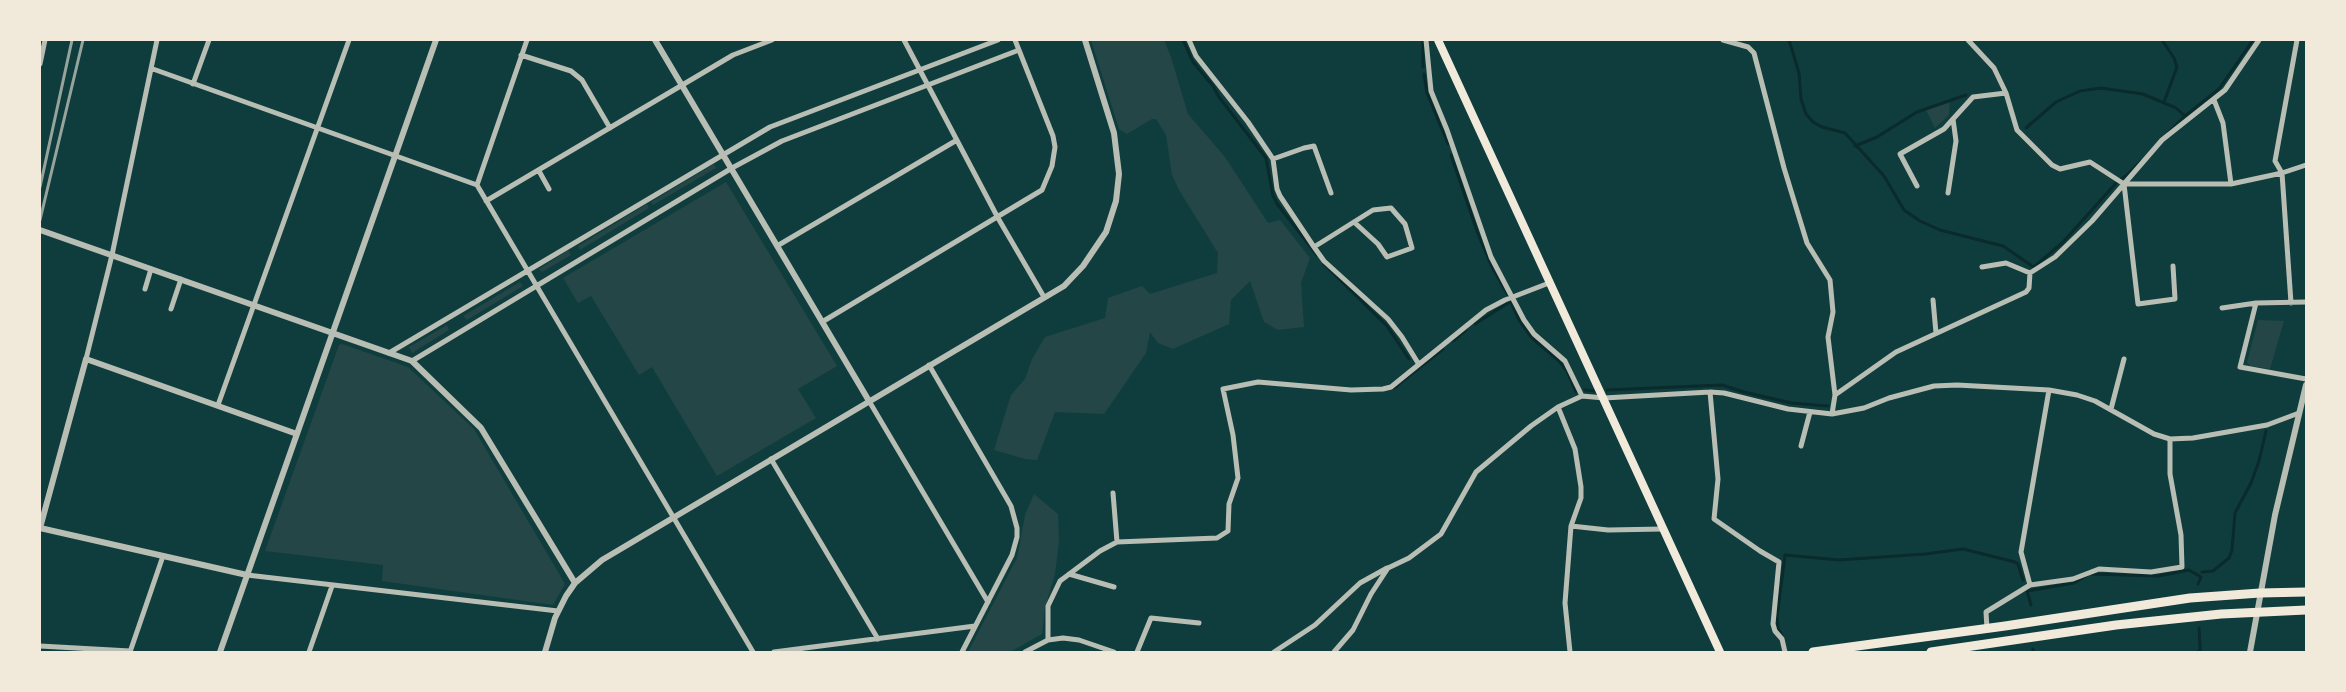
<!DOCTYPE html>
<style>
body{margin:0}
#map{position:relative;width:2346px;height:692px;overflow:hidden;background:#0f3d3e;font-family:"Source Sans 3",sans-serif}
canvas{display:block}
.frame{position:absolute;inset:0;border:41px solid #f1e9da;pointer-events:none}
</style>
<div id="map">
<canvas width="2346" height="692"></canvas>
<div class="frame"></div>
</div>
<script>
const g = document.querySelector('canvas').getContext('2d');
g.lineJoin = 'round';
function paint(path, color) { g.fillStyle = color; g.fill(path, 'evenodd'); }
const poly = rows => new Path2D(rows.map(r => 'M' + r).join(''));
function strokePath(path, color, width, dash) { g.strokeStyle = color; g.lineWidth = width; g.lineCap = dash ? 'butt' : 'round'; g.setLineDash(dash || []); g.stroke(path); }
const green = poly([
 [1091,40,1164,40,1171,57,1188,114,1225,157,1268,223,1280,220,1310,258,1301,283,1304,327,1278,330,1264,322,1250,281,1231,300,1229,324,1173,349,1158,343,1150,332,1146,353,1104,414,1055,412,1037,460,1025,459,994,450,1011,395,1025,379,1032,359,1045,337,1105,318,1108,298,1142,286,1150,294,1217,273,1218,253,1179,190,1172,175,1166,135,1156,119,1152,119,1127,134,1119,129],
 [1950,100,1949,115,1935,128,1926,110],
 [714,164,716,168,653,205,651,202],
 [726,182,837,366,798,389,816,418,717,476,652,367,639,375,591,296,578,303,563,278],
 [647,204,649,208,580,250,578,246],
 [568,250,571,255,542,272,539,269],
 [520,282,523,286,467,320,463,316],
 [2258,320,2284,321,2270,369,2250,366,2247,362],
 [447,325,449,330,412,353,409,347],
 [342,344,408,367,474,429,565,584,553,605,382,581,383,565,265,551,339,345],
 [1034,494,1058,514,1059,540,1055,574,1045,608,1042,634,1010,652,968,652,1017,558,1025,515]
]);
const stream = poly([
 [1183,40,1193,62,1213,86,1219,97,1266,158,1273,196,1278,205,1317,255],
 [1423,40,1423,67],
 [1789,40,1799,73,1801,99,1806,114,1813,122,1822,127,1845,133,1884,176,1904,210,1920,221,1940,230,2003,246,2032,266,2034,267,2063,242,2117,182,2127,175,2141,161],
 [2162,40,2174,58,2177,67,2164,102],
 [1424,74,1427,93,1448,144],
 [2026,128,2056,102,2080,91,2101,88,2143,94,2176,108,2185,116],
 [2168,133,2185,116,2219,89,2253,40],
 [1855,146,1877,137,1917,112,1966,95],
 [1451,155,1478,234,1492,267,1508,295],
 [1324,264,1387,326,1409,359],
 [1510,300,1519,320,1532,338,1559,361,1567,371,1576,392],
 [1475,324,1511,301],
 [1453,341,1466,330],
 [1394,388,1443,349],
 [1585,390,1595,391],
 [1607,390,1722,385,1744,392,1791,403,1828,406],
 [2202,572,2213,571,2229,558,2232,550,2235,513,2251,483,2259,461,2266,431],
 [2092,574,2158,576,2189,570,2201,577,2198,584],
 [2027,591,2074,583,2086,576],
 [2027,591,2031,605],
 [1782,636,1778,628,1777,617,1785,555,1839,560,1925,554,1963,549,2015,562,2018,564,2023,580],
 [2033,649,2033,652],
 [2197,652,2200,651,2200,647,2199,628]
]);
const minor = poly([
 [904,40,998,218,1044,297],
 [1189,40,1196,56,1248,122,1273,159,1277,189,1280,196,1314,247,1324,261,1388,319,1402,337,1418,363],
 [1426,40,1431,91,1447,130,1491,257,1524,320,1534,334,1565,361,1582,396],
 [1723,40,1748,47,1754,53,1784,168,1807,243,1830,280,1833,312,1828,337,1835,395,1832,414],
 [1968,40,1994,68,2006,93,2017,130,2052,165,2060,169,2090,162,2124,184,2138,304,2175,299,2173,266],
 [521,55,571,71,582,80,610,128],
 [40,64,45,40],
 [153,69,477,185,753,652],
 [193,84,209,40],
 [2214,100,2223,123,2231,184],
 [1273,159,1304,148,1314,146,1331,193],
 [539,171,549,189],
 [2124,184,2231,184,2282,173,2306,165],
 [477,185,527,40],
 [1917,186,1900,154,1944,129,1953,119],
 [1948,193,1956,141,1953,119,1973,97,2006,93],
 [486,201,733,55,772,40],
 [777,246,957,140],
 [1314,247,1373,210,1391,208,1405,224,1412,248,1387,257,1378,244,1354,222],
 [1982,267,2006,263,2030,273],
 [145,289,151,269],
 [1933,300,1936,333],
 [2306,302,2256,303,2240,367,2306,379],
 [2291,303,2282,173,2275,161,2297,40],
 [2222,308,2256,303],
 [171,309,181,279],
 [822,322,1042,190,1052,166,1055,147,1053,136,1015,40],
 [389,353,770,127,998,40],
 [86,359,112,255,157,40],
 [412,361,732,168,782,141,1019,50],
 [929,365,1011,506,1017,528,1017,537,1012,555,962,652],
 [1710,392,1718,479,1714,519,1760,551,1779,562,1773,624,1775,631,1782,639,1785,652],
 [1835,395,1896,352,2026,292,2029,288,2030,273,2055,257,2092,221,2162,140,2225,90,2259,40],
 [869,401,988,602],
 [218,405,349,40],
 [1558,407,1575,449,1581,487,1581,498,1571,526,1565,603,1570,652],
 [2111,409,2124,359],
 [1801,446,1810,412],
 [771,459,878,639],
 [1113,493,1117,542],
 [1571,526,1608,530,1663,529],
 [1069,574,1114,587],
 [247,575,558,611],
 [2030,585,2021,552,2049,390],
 [1987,629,1986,612,2030,585,2073,579,2099,569,2151,572,2182,567,2181,535,2170,474,2170,439],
 [1048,640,1048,606,1060,581,1100,551,1117,542,1217,538,1228,531,1229,504,1238,478,1233,435,1223,389,1258,382,1351,390,1383,389,1391,387,1486,310,1505,300,1549,283],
 [40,646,130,651],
 [130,652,163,556],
 [309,652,332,586],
 [774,652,975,626],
 [1025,652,1048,640,1063,638,1079,640,1114,652],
 [1137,652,1151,618,1199,623],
 [1274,652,1315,625,1360,583,1387,568],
 [1334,652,1353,630,1371,594,1388,568,1409,558,1441,534,1476,472,1531,426,1558,407,1582,396,1604,398,1710,392,1724,393,1788,409,1832,414,1864,408,1889,398,1934,386,1957,385,2049,390,2077,395,2095,401,2154,434,2170,439,2193,438,2267,425,2299,413]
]);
const tertiary = poly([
 [655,40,869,401],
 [40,230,412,361,481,428,575,583],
 [247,575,40,528,86,359,297,434],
 [220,652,436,40],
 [545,652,555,618,566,596,575,583,602,560,1064,286,1083,266,1106,232,1116,201,1119,174,1114,133,1085,40],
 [2250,652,2275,515,2306,385]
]);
const primary = poly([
 [1438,40,1720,652]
]);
const trunk = poly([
 [1813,652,2005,626,2190,598,2260,593,2306,592],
 [1931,652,2116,625,2221,614,2306,610]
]);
const rail = poly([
 [40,187,72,40],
 [40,220,83,40]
]);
paint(green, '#244646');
strokePath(stream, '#0a2a2b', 3);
strokePath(minor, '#b8beb3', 5);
strokePath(tertiary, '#b8beb3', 6);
strokePath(primary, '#f1e9da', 8);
strokePath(trunk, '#f1e9da', 9);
strokePath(rail, '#97a49c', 3);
</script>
